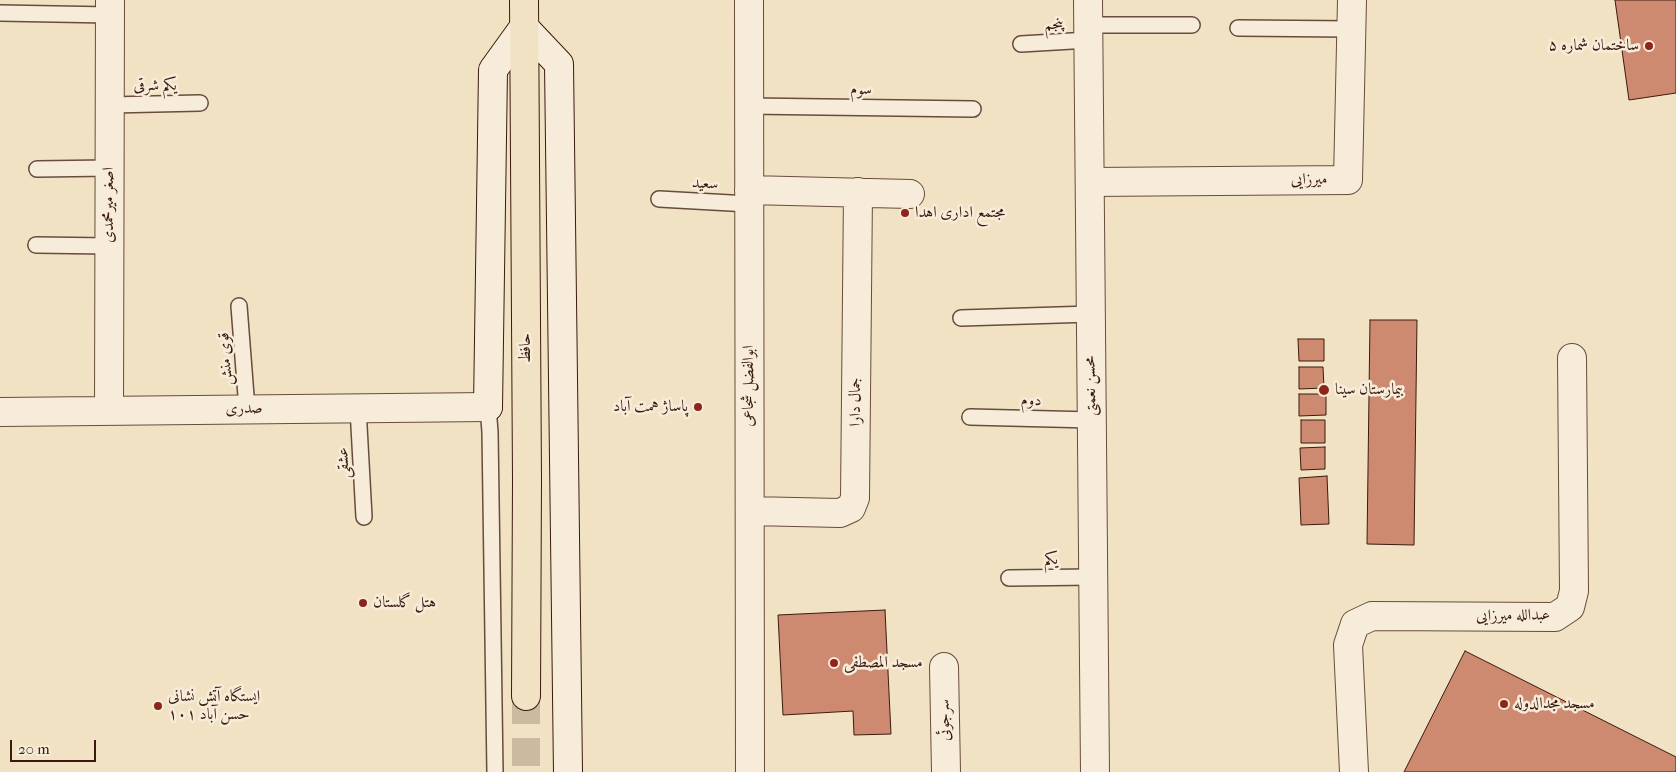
<!DOCTYPE html>
<meta charset="utf-8">
<style>
body{margin:0}
#map{position:relative;width:1676px;height:772px;overflow:hidden;background:#f1e2c4;font-family:"IM FELL French Canon",serif}
canvas{display:block}
.scale{position:absolute;left:10px;top:740px;width:86px;height:22px;box-sizing:border-box;border:2px solid #3a1a0e;border-top:0;padding-left:6px;font-size:15px;line-height:18px;white-space:nowrap;color:#3a1a0e;-webkit-text-stroke:4px #f6ecd9;paint-order:stroke}
</style>
<div id="map">
<canvas width="1676" height="772"></canvas>
<div class="scale">20 m</div>
</div>
<script>
const g = document.querySelector('canvas').getContext('2d');
g.lineJoin = 'round';
function paint(path, color) { g.fillStyle = color; g.fill(path, 'evenodd'); }
const poly = rows => new Path2D(rows.map(r => 'M' + r).join(''));
function strokePath(path, color, width, dash) { g.strokeStyle = color; g.lineWidth = width; g.lineCap = dash ? 'butt' : 'round'; g.setLineDash(dash || []); g.stroke(path); }
function label(font, color, halo, rows, align = 'center') {
  g.font = font + ' "IM FELL French Canon",Amiri,serif'; g.lineWidth = 5; g.setLineDash([]); g.textBaseline = 'middle'; g.strokeStyle = halo; g.fillStyle = color; for (const [text, x, y, turn = 0] of rows) {
    g.save(); g.translate(x, y); g.rotate((+turn || 0) * Math.PI / 180); g.textAlign = isNaN(turn) ? turn : align; if (halo) g.strokeText(text, 0, 0); g.fillText(text, 0, 0); g.restore();
  }
}
const building = poly([
 [1615,0,1676,0,1676,93,1629,100,1615,0],
 [1370,320,1417,320,1414,545,1367,544,1370,320],
 [1298,339,1324,339,1324,361,1299,361,1298,339],
 [1299,367,1323,367,1324,388,1299,389,1299,367],
 [1299,394,1326,394,1326,415,1299,416,1299,394],
 [1301,420,1325,420,1325,443,1301,443,1301,420],
 [1325,447,1325,469,1301,470,1300,448,1325,447],
 [1327,476,1329,524,1301,525,1299,478,1327,476],
 [885,610,891,734,854,735,853,711,783,715,778,615,885,610],
 [1465,651,1676,757,1676,772,1404,772,1465,651]
]);
const primaryTunnel = poly([
 [526,696,526,772]
]);
const service = poly([
 [0,13,110,15],
 [1088,25,1192,25],
 [1238,28,1351,29],
 [1021,44,1089,40],
 [110,105,200,103],
 [749,106,973,109],
 [37,169,109,168],
 [659,199,749,204],
 [36,245,109,246],
 [239,306,247,409],
 [961,318,1091,314],
 [488,407,490,432,495,772],
 [358,408,364,517],
 [970,417,1092,420],
 [1009,578,1093,577]
]);
const minor = poly([
 [749,0,750,772],
 [1090,182,1348,180,1352,0],
 [749,190,910,194],
 [109,410,110,0],
 [0,412,488,407],
 [750,511,840,513,851,508,855,498,858,192],
 [944,667,946,772],
 [1354,772,1348,645,1355,624,1372,616,1555,617,1570,607,1574,591,1572,358]
]);
const tertiary = poly([
 [1088,0,1095,772]
]);
const secondary = poly([
 [488,407,493,70,524,27,559,64,568,772]
]);
const primary = poly([
 [524,0,527,479,526,696]
]);
const markers = [
 [1649,46,5,"#8f2418"],
 [905,213,5,"#8f2418"],
 [1324,390,6,"#8f2418"],
 [698,407,5,"#8f2418"],
 [363,603,5,"#8f2418"],
 [834,663,5,"#8f2418"],
 [1504,704,5,"#8f2418"],
 [158,706,5,"#8f2418"]
];
const streetNames = [
 ["پنجم",1054,25,-3],
 ["یکم شرقی",155,86,-1],
 ["سوم",861,90,1],
 ["میرزایی",1309,180,-1],
 ["سعید",705,184,3],
 ["اصغر میرمحمدی",109,205,-90],
 ["حافظ",526,348,-90],
 ["قوی منش",226,359,-94],
 ["ابوالفضل شجاعی",749,386,-90],
 ["محسن نعمتی",1091,386,-91],
 ["دوم",1031,401,1],
 ["جمال دارا",856,402,-90],
 ["صدری",244,409,-1],
 ["عشقی",344,463,-93],
 ["یکم",1051,560,-1],
 ["عبدالله میرزایی",1513,616,-1],
 ["سرجوئی",945,720,-91]
];
const poiNames = [
 ["ساختمان شماره ۵",1639,46,"right"],
 ["مجتمع اداری اهدا",915,213],
 ["بیمارستان سینا",1335,390],
 ["پاساژ همت آباد",688,407,"right"],
 ["هتل گلستان",373,603],
 ["مسجد المصطفی",844,663],
 ["ایستگاه آتش نشانی",168,697],
 ["۱۰۱ حسن آباد",168,715],
 ["مسجد مجدالدوله",1514,704]
];
paint(building, '#ce8a71');
strokePath(building, '#3a1a0e', 1);
strokePath(primaryTunnel, '#ccbaa0', 28, [28, 14]);
strokePath(service, '#684c3c', 18);
strokePath(minor, '#684c3c', 30);
strokePath(tertiary, '#684c3c', 30);
strokePath(secondary, '#3a1a0e', 30);
strokePath(primary, '#3a1a0e', 30);
strokePath(service, '#f6ecd9', 15);
strokePath(minor, '#f6ecd9', 28);
strokePath(tertiary, '#f6ecd9', 28);
strokePath(secondary, '#f6ecd9', 28);
strokePath(primary, '#f1e2c4', 28);
for (const [x, y, r, color] of markers) { const dot = new Path2D(); dot.arc(x, y, r, 0, 2 * Math.PI); g.fillStyle = color; g.fill(dot); strokePath(dot, '#f6ecd9', 2); }
label('16px', '#3a1a0e', '#f6ecd9', streetNames);
label('16px', '#3a1a0e', '#f6ecd9', poiNames, 'left');
</script>
